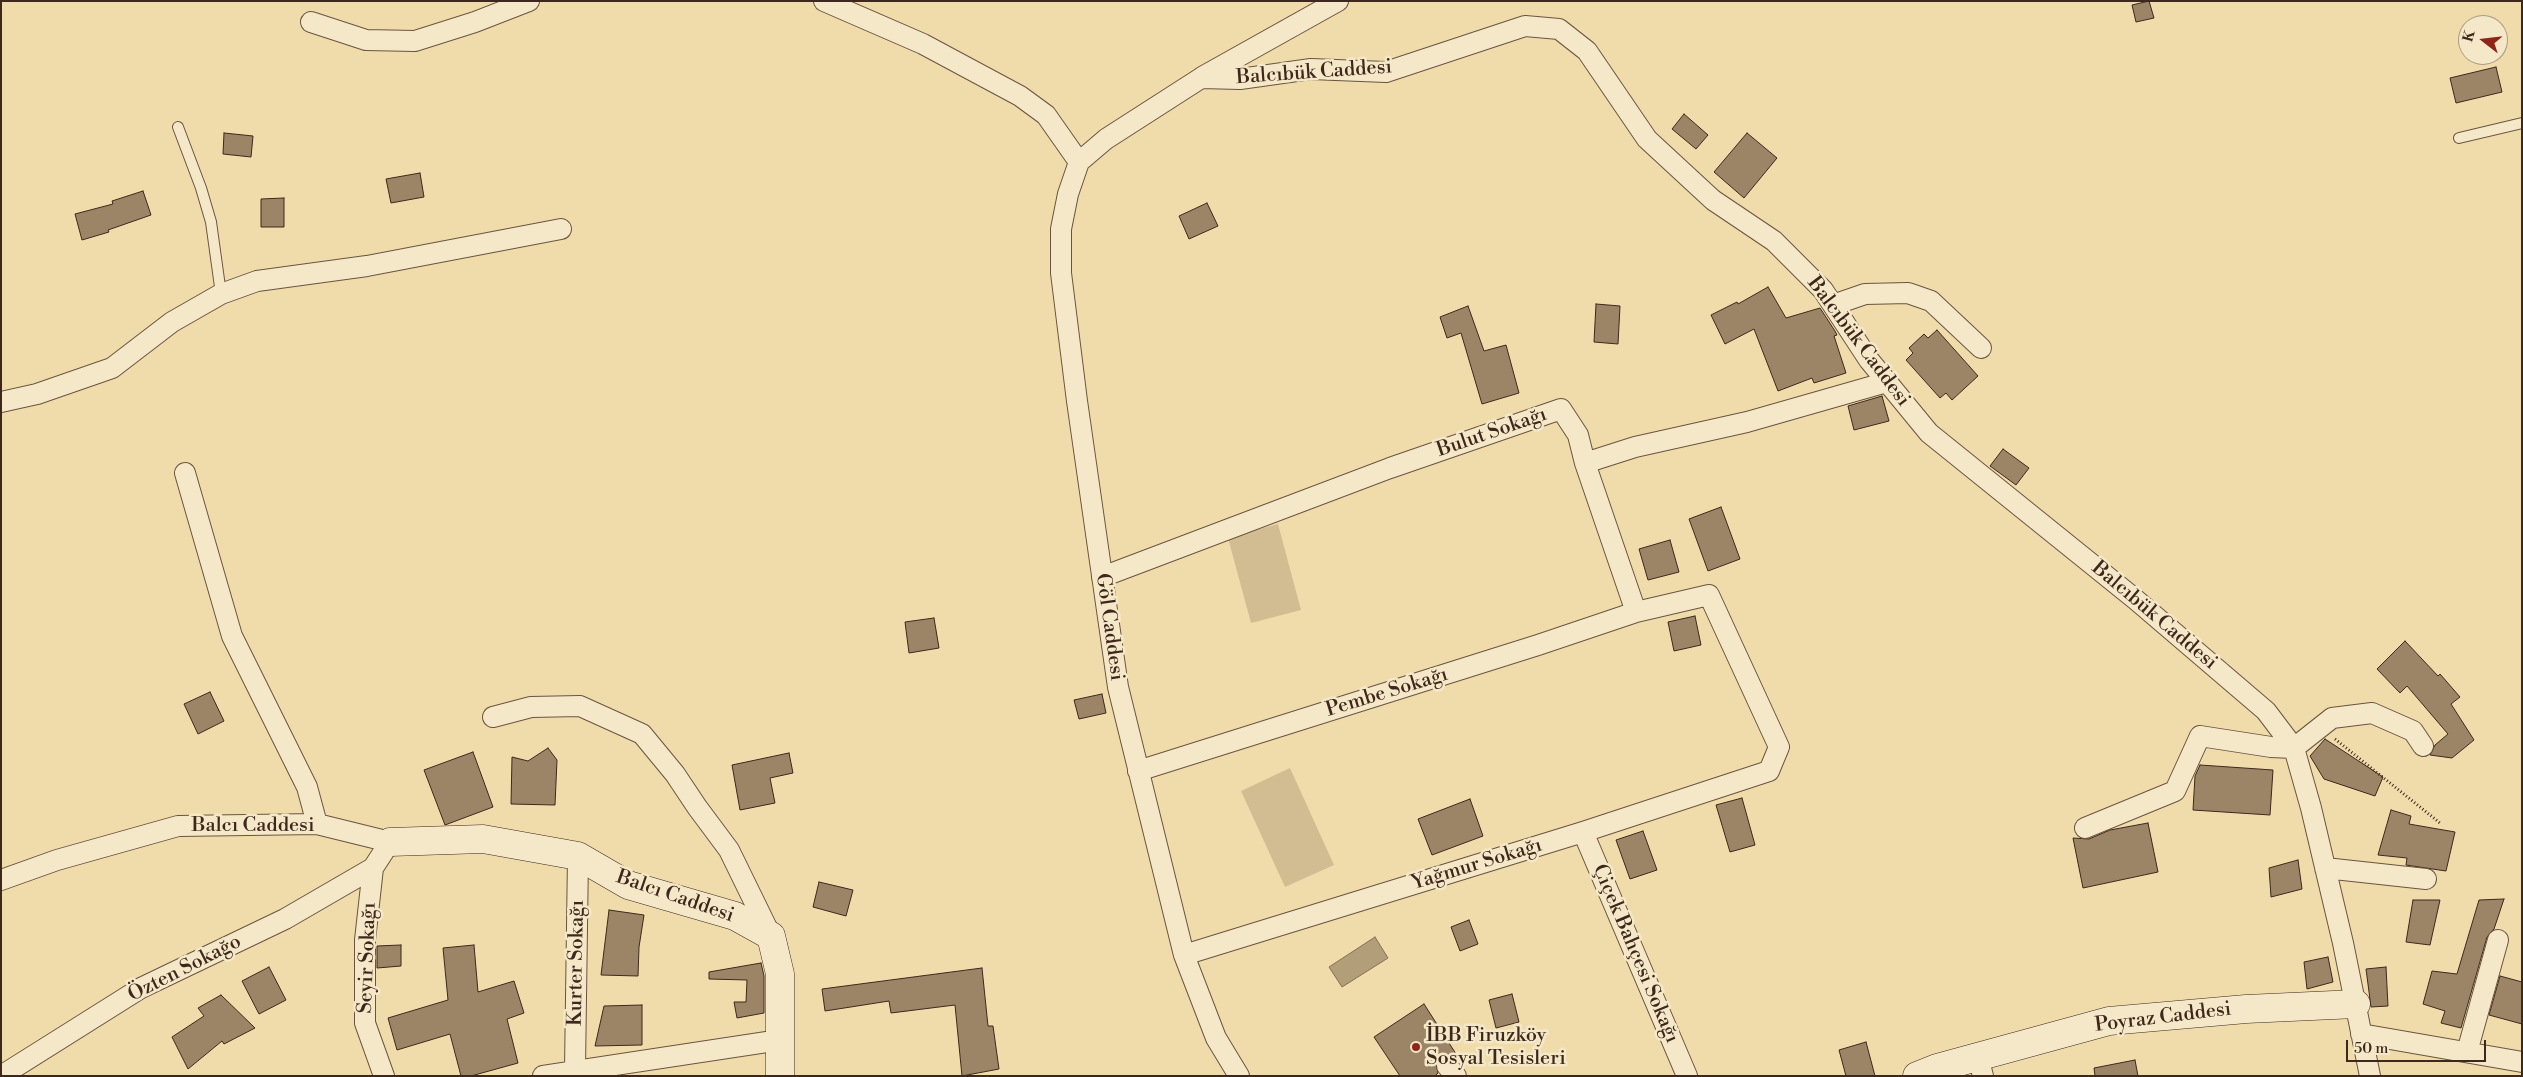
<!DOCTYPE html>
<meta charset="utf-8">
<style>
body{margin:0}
#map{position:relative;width:2523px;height:1077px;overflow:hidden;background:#f0dcab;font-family:"Libre Bodoni",serif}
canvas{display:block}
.frame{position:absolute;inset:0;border:2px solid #3e271c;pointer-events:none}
.north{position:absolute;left:2458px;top:15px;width:50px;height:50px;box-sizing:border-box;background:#f5e8c8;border:1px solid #ac9b83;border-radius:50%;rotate:286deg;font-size:14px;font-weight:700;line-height:20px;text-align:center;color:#3e271c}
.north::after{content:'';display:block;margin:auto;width:18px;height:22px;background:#8f2418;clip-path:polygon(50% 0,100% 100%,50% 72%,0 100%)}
.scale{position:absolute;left:2346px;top:1040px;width:140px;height:22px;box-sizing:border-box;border:2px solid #3e271c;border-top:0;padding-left:6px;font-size:15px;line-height:18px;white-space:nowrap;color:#3e271c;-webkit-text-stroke:4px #f5e8c8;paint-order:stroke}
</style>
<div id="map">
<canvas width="2523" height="1077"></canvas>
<div class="frame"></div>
<div class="north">K</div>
<div class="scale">50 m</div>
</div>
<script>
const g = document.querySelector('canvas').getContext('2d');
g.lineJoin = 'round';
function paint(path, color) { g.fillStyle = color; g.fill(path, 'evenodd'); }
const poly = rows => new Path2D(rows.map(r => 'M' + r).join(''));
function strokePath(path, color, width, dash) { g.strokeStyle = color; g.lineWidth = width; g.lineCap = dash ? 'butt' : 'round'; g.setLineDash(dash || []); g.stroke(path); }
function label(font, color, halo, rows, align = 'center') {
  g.font = font + ' "Libre Bodoni",serif'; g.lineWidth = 5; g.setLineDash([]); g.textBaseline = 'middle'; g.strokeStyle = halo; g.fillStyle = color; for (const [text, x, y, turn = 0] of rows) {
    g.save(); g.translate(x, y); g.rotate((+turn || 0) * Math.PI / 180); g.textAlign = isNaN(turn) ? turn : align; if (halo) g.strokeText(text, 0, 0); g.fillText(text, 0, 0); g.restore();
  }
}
const green = poly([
 [1278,524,1301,610,1251,623,1228,538],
 [1290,768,1334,865,1285,887,1241,791]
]);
const water = poly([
 [1375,937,1388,958,1342,987,1329,967,1375,937]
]);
const building = poly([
 [2149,1,2154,18,2136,22,2132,5,2149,1],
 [2496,67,2502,92,2456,103,2450,78,2496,67],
 [1684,114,1708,135,1696,149,1672,129,1684,114],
 [224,133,253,136,251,157,223,154,224,133],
 [1747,133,1777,158,1744,198,1714,172,1747,133],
 [420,173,424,197,391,203,386,179,420,173],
 [143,191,151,215,108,230,109,232,82,240,75,214,113,204,112,201,143,191],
 [284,198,284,227,261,227,261,199,284,198],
 [1207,203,1218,226,1189,239,1179,216,1207,203],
 [1768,287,1786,318,1820,308,1835,331,1837,335,1834,336,1846,373,1814,383,1812,378,1778,391,1754,329,1725,344,1711,315,1737,302,1738,304,1768,287],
 [1596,304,1620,306,1618,344,1594,342,1596,304],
 [1468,306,1484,351,1506,345,1519,393,1482,404,1461,333,1447,338,1440,317,1468,306],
 [1937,330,1978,376,1952,400,1946,393,1940,398,1906,360,1913,353,1909,348,1924,334,1928,338,1937,330],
 [1882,396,1889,421,1854,430,1848,406,1882,396],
 [2003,449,2029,468,2016,485,1990,466,2003,449],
 [1721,507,1740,559,1708,571,1689,519,1721,507],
 [1670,540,1679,572,1648,580,1639,549,1670,540],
 [1695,616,1701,645,1674,651,1668,622,1695,616],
 [934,618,939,648,909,653,905,622,934,618],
 [2405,641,2438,676,2440,674,2460,697,2451,704,2474,740,2452,758,2430,755,2435,745,2448,734,2407,686,2400,693,2377,669,2405,641],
 [210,692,224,721,198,734,184,704,210,692],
 [1102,694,1106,713,1079,719,1074,700,1102,694],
 [2325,739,2383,777,2375,796,2324,779,2310,756,2325,739],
 [548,748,557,760,555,805,511,804,512,757,528,761,548,748],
 [473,752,493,807,445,825,424,770,473,752],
 [789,753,793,773,770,778,775,803,740,810,732,765,789,753],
 [2200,765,2273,770,2270,815,2193,810,2195,776,2200,765],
 [1742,798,1755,845,1730,852,1716,805,1742,798],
 [1470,799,1483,836,1432,855,1418,819,1470,799],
 [2391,810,2411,816,2409,824,2455,832,2446,871,2406,865,2407,858,2378,855,2391,810],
 [2148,823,2158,872,2083,888,2073,838,2089,839,2110,830,2148,823],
 [1643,831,1657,870,1630,879,1616,840,1643,831],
 [2298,860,2302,889,2271,897,2269,868,2298,860],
 [819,882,853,890,846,916,813,907,819,882],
 [2504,899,2494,929,2487,937,2461,1028,2441,1023,2445,1011,2423,1004,2432,971,2457,974,2479,900,2504,899],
 [2413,900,2440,900,2430,945,2406,942,2413,900],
 [609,910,644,915,639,947,638,976,601,975,609,910],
 [1469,920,1478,944,1460,951,1451,927,1469,920],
 [401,945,401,966,377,968,377,946,401,945],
 [474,945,478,992,514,981,524,1013,507,1019,518,1063,471,1076,461,1076,450,1034,397,1050,388,1018,448,1000,443,948,474,945],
 [2328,957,2333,982,2307,989,2304,962,2328,957],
 [761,963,764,976,764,1013,737,1018,734,1002,746,1002,747,980,709,979,709,972,761,963],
 [269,967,286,1000,259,1014,242,981,269,967],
 [2386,967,2388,1006,2371,1007,2366,969,2386,967],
 [982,968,988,1026,993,1026,999,1069,962,1076,955,1005,891,1013,889,1001,825,1011,822,989,982,968],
 [2500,976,2522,982,2522,1024,2489,1015,2500,976],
 [1512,994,1519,1022,1496,1028,1489,1000,1512,994],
 [221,995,255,1028,224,1044,222,1041,188,1069,172,1037,204,1016,198,1008,221,995],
 [1424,1004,1458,1057,1456,1058,1445,1054,1439,1057,1436,1063,1438,1073,1435,1076,1400,1076,1374,1037,1424,1004],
 [642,1005,642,1045,595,1046,604,1006,642,1005],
 [1866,1042,1875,1076,1846,1076,1839,1050,1866,1042],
 [2135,1060,2138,1076,2095,1076,2094,1068,2135,1060]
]);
const path = poly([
 [2335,739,2440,823]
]);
const lane = poly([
 [178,127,201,188,211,222,221,294],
 [2459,138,2522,123]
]);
const street = poly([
 [824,1,923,44,1020,96,1046,115,1079,162],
 [311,22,366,40,415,41,475,22,529,1],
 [1202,77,1338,1],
 [1833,305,1865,294,1908,293,1931,301,1981,348],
 [1,402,37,394,112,368,172,322,221,294,257,281,367,266,561,229],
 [1585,463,1636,612],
 [185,473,232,636,307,787,317,824],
 [1102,577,1390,468,1561,409,1578,435,1585,463,1635,447,1747,422,1887,382],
 [493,717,531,707,580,706,642,734,675,774,697,807,729,850,771,936],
 [1138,771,1538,645,1636,612,1709,595,1779,747,1769,771,1583,832,1184,955],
 [2085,828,2175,791,2200,736,2271,747,2294,748,2332,718,2372,713,2413,731,2423,746],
 [1583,832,1687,1076],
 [2325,868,2426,879],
 [1,880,57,860,178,826,317,824,390,842,373,868,365,940,365,1023,384,1076],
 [2361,1034,2522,1062],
 [2467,1052,2498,940],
 [1978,1057,1983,1076],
 [1447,1066,1456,1076],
 [575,1069,578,856],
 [1,1076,141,988,285,919,373,868],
 [543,1076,780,1040],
 [1239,1076,1216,1038,1184,955,1118,687,1077,401,1061,273,1061,229,1068,194,1079,162,1106,139,1201,78,1240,79,1311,69,1386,72,1525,26,1559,29,1587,51,1647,139,1713,200,1774,241,1823,290,1869,360,1929,433,2135,599,2266,711,2294,748,2311,808,2343,943,2370,1076]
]);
const secondary = poly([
 [390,842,483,839,578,856,628,885,735,916,771,936,780,974,780,1076],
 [1917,1076,1937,1068,2109,1021,2246,1009,2356,1004]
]);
const markers = [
 [1416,1047,5,"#8f2418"]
];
const streetNames = [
 ["Balcıbük Caddesi",1314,73,-4],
 ["Balcıbük Caddesi",1858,342,53],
 ["Bulut Sokağı",1492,433,-19],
 ["Balcıbük Caddesi",2154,616,40],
 ["Göl Caddesi",1109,627,82],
 ["Pembe Sokağı",1387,693,-17],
 ["Balcı Caddesi",253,826],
 ["Yağmur Sokağı",1477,865,-17],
 ["Balcı Caddesi",675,897,19],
 ["Çiçek Bahçesi Sokağı",1635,954,67],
 ["Seyir Sokağı",368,958,-88],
 ["Kurter Sokağı",577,963,-89],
 ["Özten Sokağo",185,969,-27],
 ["Poyraz Caddesi",2163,1018,-7]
];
const poiNames = [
 ["İBB Firuzköy",1426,1036],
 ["Sosyal Tesisleri",1426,1059]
];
paint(green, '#d2bd93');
paint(water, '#b39e7a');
strokePath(water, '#846e54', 1);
paint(building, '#9b8566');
strokePath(building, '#3e271c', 1);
strokePath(lane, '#6a5440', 12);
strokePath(street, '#6a5440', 22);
strokePath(secondary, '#3e271c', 29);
strokePath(path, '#3e271c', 3, [1, 2.5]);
strokePath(lane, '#f5e8c8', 10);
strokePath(street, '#f5e8c8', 20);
strokePath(secondary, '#f5e8c8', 28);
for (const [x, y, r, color] of markers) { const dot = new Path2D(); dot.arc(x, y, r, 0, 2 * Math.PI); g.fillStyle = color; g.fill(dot); strokePath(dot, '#f5e8c8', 2); }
label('20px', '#3e271c', '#f5e8c8', streetNames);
label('20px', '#3e271c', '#f5e8c8', poiNames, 'left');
</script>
